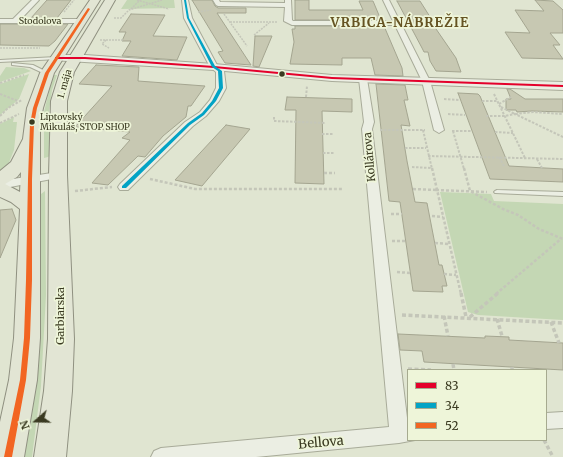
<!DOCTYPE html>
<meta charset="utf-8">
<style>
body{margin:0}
#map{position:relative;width:563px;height:457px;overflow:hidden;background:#e0e5d1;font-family:Merriweather,serif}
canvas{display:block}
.legend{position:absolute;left:407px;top:369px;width:140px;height:72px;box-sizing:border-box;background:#eef5d9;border:1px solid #a6aa8f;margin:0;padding:5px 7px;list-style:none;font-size:12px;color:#3a3a21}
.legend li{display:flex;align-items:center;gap:8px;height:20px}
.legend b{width:20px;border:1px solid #a6aa8f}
.north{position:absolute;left:16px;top:401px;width:40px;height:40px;-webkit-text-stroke:3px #eef5d9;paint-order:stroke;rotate:250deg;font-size:11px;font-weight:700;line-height:16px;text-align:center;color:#3a3a21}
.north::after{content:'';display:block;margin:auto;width:14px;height:18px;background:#3a3a21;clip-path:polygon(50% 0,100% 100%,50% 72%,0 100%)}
</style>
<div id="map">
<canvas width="563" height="457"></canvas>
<ul class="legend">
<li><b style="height:5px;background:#e4002b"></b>83</li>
<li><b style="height:5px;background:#03a3c5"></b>34</li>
<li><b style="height:5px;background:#f26522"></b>52</li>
</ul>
<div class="north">N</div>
</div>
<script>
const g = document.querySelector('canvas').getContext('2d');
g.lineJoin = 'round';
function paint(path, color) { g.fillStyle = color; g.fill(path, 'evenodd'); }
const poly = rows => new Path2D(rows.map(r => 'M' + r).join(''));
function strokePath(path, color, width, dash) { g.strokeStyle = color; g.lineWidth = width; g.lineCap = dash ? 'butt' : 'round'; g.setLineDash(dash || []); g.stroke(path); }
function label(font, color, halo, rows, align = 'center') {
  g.font = font + ' Merriweather,serif'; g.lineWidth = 3.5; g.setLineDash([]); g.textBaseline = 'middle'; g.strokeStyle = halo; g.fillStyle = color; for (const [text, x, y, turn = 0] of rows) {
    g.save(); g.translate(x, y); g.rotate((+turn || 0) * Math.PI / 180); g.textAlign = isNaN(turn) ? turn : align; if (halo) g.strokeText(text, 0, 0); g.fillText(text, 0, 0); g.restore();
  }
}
const green = poly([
 [127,0,174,0,175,8,121,9],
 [6,67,24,68,31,71,0,82,0,76],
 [29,74,19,99,0,115,0,84],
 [53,75,57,75,52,90,49,111,51,155,48,157,44,158,44,112],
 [14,117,13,122,17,122,14,150,8,165,0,171,0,124],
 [45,191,46,295,41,386,32,457,22,457,39,296,41,194],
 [440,192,491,194,494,201,563,204,563,320,478,315,468,312]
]);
const building = poly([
 [47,0,71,0,57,18,31,18,47,0],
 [192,0,212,0,215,6,218,8,246,8,246,13,217,13,251,65,225,63,218,52,223,51,192,0],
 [295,0,309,0,309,10,363,10,359,1,373,1,381,20,295,20,295,0],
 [535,0,553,1,563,10,563,33,550,33,560,45,553,45,563,59,522,58,505,32,530,33,515,10,544,11,535,0],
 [397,1,420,1,432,20,430,20,434,26,456,58,461,72,436,71,430,61,428,52,424,52,422,48,397,1],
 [131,14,165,15,153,36,187,37,177,60,122,56,131,41,122,41,126,32,119,32,131,14],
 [0,24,68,24,55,41,49,46,0,45,0,24],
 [295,26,384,26,402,68,403,76,375,75,371,58,342,58,342,65,290,64,294,42,292,29,295,29,295,26],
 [255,36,272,36,259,67,253,66,255,36],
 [96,65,139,67,138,81,205,86,191,106,188,106,186,117,163,136,145,157,138,156,108,185,92,183,130,140,122,138,130,132,75,127,112,86,79,84,96,65],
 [376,84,405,85,408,100,404,100,410,126,401,125,407,161,415,202,427,203,439,265,442,265,447,286,442,286,443,292,413,291,400,202,389,201,376,84],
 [507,89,510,89,525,99,563,99,563,112,532,111,517,112,516,110,506,110,506,99,511,99,507,89],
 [458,93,478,94,480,96,509,166,563,169,563,182,490,179,458,93],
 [287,97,352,99,352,112,322,111,324,184,295,183,296,110,285,110,287,97],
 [226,125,250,129,202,186,175,180,226,125],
 [12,209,16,220,0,258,0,210,12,209],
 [398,334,485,338,485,336,509,337,509,340,563,343,563,370,424,362,422,351,400,350,398,334]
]);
const pathFar3 = poly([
 [137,0,169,9],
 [131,9,140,0],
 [64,12,74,0],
 [198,12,211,10],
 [224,14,247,46],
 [114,18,121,18,129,10,162,0],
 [230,22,277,22],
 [254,35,269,23],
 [100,40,106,40,102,44,109,48],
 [106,40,123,40],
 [0,48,40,48]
]);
const pathFar2 = poly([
 [0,83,24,75],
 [0,94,18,101],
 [494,94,525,158],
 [306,97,307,86],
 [444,99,460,100],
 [482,101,497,101],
 [499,104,511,97],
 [501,107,515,114,533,112,563,114],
 [448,114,465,115],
 [0,116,8,108,22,100],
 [486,116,505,116,515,114,563,137],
 [274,117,274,121,326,123],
 [0,123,19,114],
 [380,130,425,130],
 [423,130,432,169],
 [452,131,471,131],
 [453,131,464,169],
 [495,132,513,133],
 [322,134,333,134],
 [405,148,426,148],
 [323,153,334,153],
 [428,156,563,159],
 [499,157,504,166],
 [537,159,542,168],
 [412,167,431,168]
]);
const pathFar1 = poly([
 [432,168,461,294],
 [464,168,470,191,503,209,518,215,539,229,563,239],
 [324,173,335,173],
 [150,179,195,189,342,189],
 [413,189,436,190],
 [436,190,487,192],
 [75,191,112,187],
 [391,214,402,214],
 [432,216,443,217],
 [392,241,406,241],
 [435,243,449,244],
 [397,272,410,273],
 [444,274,456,275],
 [496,294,562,238]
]);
const path = poly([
 [461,293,466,317],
 [402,315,563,323],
 [444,316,448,336],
 [470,317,498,293],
 [497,319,502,336],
 [551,322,559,343],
 [453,364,454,370],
 [512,367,512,370],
 [408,369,431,370],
 [544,440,553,457]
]);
const service = poly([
 [56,57,58,58,58,59,0,62,0,60,56,57],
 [12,63,33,65,49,73,45,74,30,67,12,65,12,63],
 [497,190,563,192,563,196,495,193,494,192,495,191,497,190]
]);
const minor = poly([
 [32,0,39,0,21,19,80,19,84,21,80,23,0,23,0,19,13,19,32,0],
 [182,0,188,0,192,18,217,65,224,71,226,88,219,101,206,116,193,126,128,190,120,190,118,187,120,184,185,122,200,112,210,100,216,88,216,72,210,67,184,18,182,0],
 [213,0,219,0,220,2,285,3,285,0,291,0,292,20,293,21,393,21,383,0,389,0,430,81,444,130,439,133,434,130,422,81,395,25,292,25,284,21,285,7,218,6,216,5,213,0],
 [363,76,367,79,374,122,372,129,408,426,408,440,415,440,399,443,256,457,151,457,154,451,161,448,389,427,362,129,364,122,359,79,363,76],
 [58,172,62,173,64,175,62,177,0,189,0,181,58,172],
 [563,412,563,428,546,429,546,413,563,412]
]);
const tertiary = poly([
 [56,55,85,55,214,64,332,75,563,82,563,90,332,81,214,70,52,60,51,58,56,55]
]);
const primary = poly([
 [90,0,100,0,54,73,43,108,40,124,40,338,37,380,24,457,0,457,0,422,9,380,14,338,20,209,11,202,0,197,0,171,11,162,23,139,27,108,40,73,90,0],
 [21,172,20,192,5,184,17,177,21,172],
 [105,0,115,0,74,72,67,101,67,175,74,339,72,391,66,457,34,457,44,391,48,339,49,175,51,101,60,72,105,0]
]);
const bus1 = poly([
 [55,57,85,57,214,66,332,77,563,85,563,87,332,79,214,68,85,59,55,59,55,57]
]);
const bus2 = poly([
 [184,0,186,0,189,18,215,66,222,71,223,88,216,101,204,115,190,125,126,188,122,188,122,186,188,123,202,113,212,101,219,88,218,71,212,67,187,18,184,0]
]);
const bus3 = poly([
 [88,8,90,9,49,73,37,108,34,124,32,179,32,280,30,338,26,380,12,457,4,457,20,380,24,338,26,280,28,179,30,124,33,108,45,73,88,8]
]);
const markers = [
 [282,74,3.5,"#3a3a21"],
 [32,122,3.5,"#3a3a21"]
];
const farStreetnames = [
 ["Stodolova",40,21],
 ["1. mája",65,84,-74]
];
const farBusnames = [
 ["Liptovský",40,117],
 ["Mikuláš, STOP SHOP",40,127]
];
const streetNames = [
 ["Kollárova",370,157,-95],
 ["Garbiarska",61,316,-90]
];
const farDistrictnames = [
 ["VRBICA-NÁBREŽIE",400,23]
];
const nearStreetnames = [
 ["Bellova",321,443,-5]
];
paint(green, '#c4d7b4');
paint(building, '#c7c8b2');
strokePath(building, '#a4a590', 1);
strokePath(service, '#a8ab99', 2);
strokePath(minor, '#a8ab99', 2);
strokePath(tertiary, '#a8ab99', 2);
strokePath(primary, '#8f9080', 2);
strokePath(pathFar3, '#c4c6b9', 1.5, [2, 1]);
strokePath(pathFar2, '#c4c6b9', 2, [2.5, 1.5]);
strokePath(pathFar1, '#c4c6b9', 2.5, [3, 2]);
strokePath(path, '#c4c6b9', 3.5, [4, 2.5]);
paint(service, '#ebeee3');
paint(minor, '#ebeee3');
paint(tertiary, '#ebeee3');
paint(primary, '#e2e5d4');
paint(bus1, '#e4002b');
paint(bus2, '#03a3c5');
paint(bus3, '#f26522');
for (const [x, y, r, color] of markers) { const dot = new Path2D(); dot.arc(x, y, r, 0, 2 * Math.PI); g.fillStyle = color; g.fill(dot); strokePath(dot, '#eef5d9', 1.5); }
label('9px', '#3a3a21', '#eef5d9', farStreetnames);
label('9px', '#3a3a21', '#eef5d9', farBusnames, 'left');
label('11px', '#3a3a21', '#eef5d9', streetNames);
g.letterSpacing = '1px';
label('bold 13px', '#655322', '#eef5d9', farDistrictnames);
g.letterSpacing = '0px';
label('13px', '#3a3a21', '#eef5d9', nearStreetnames);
</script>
